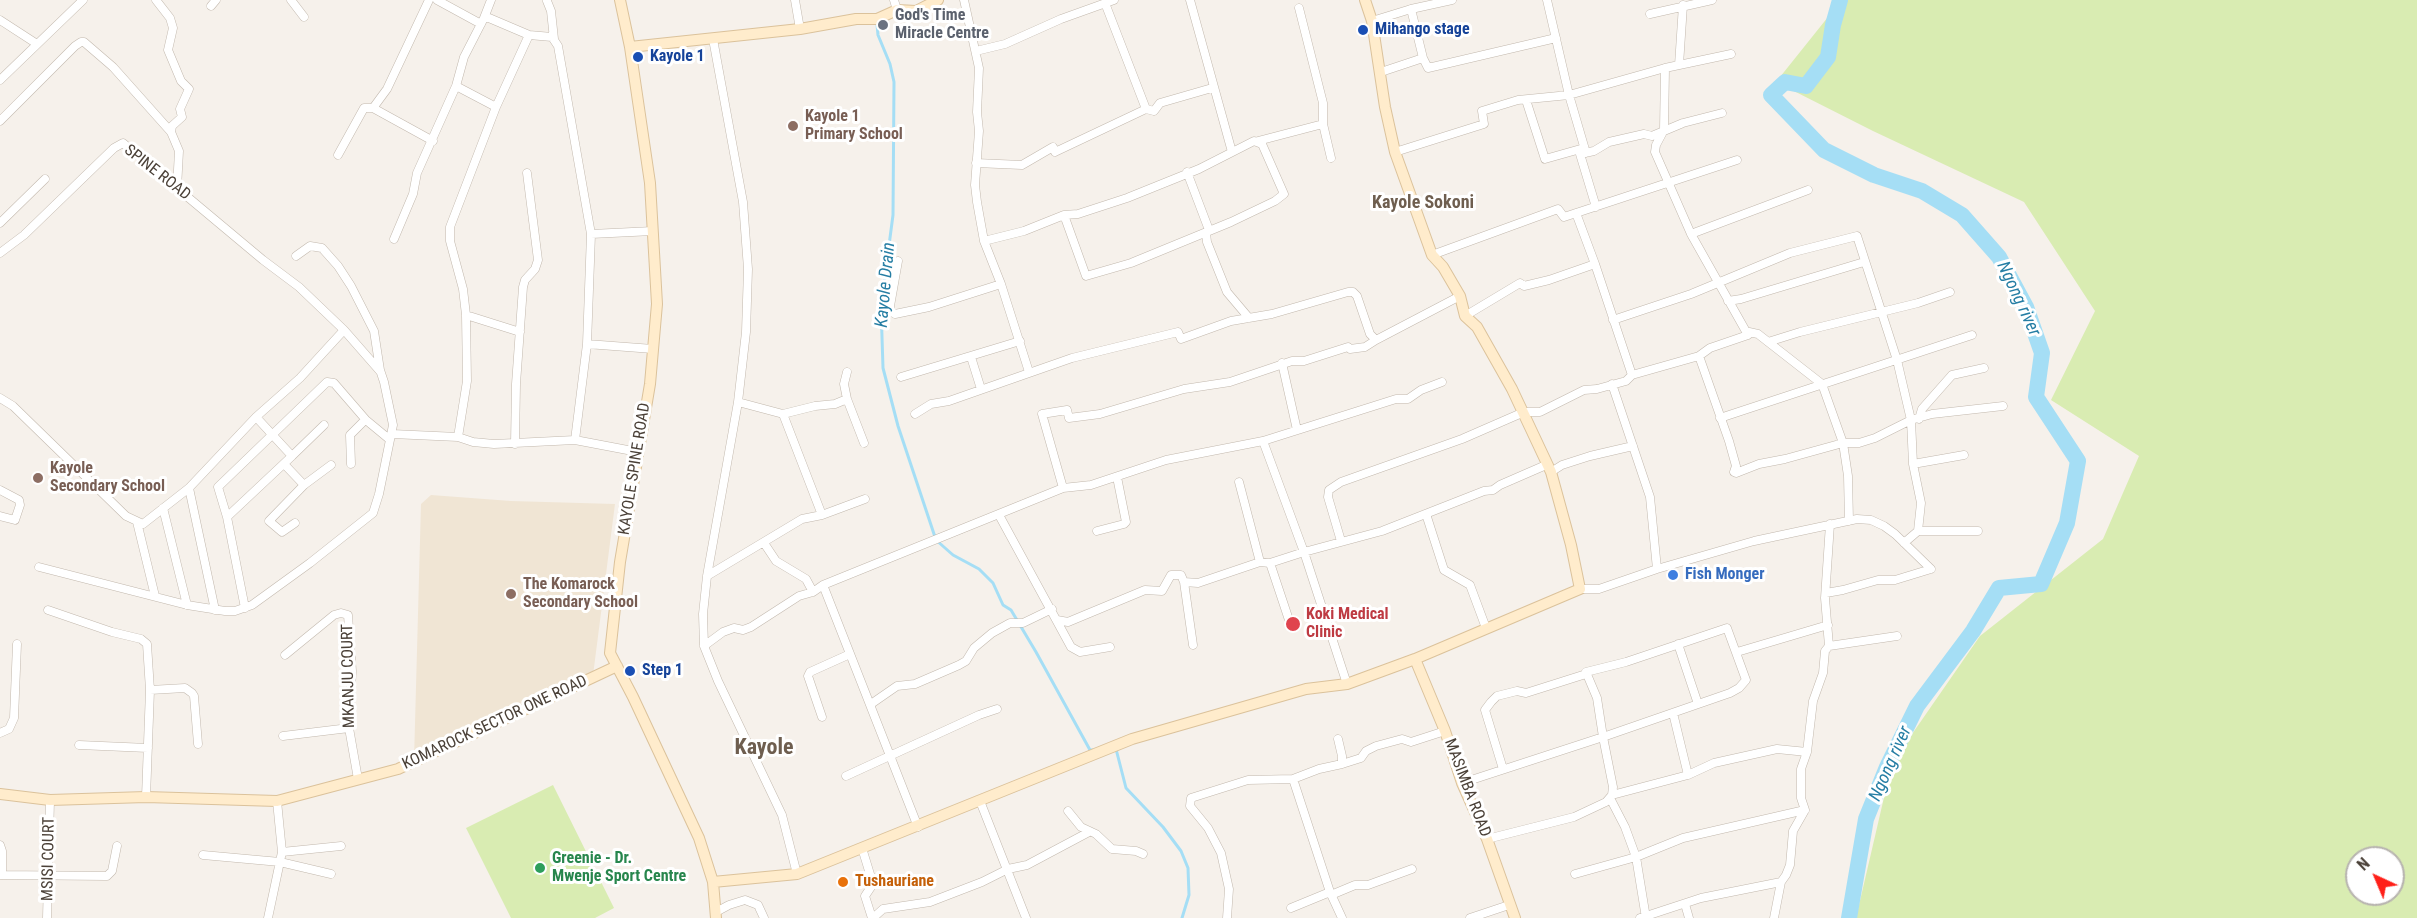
<!DOCTYPE html>
<style>
body{margin:0}
#map{position:relative;width:2417px;height:918px;overflow:hidden;background:#f6f1eb;font-family:"Roboto Condensed",sans-serif}
canvas{display:block}
.north{position:absolute;left:2345px;top:846px;width:60px;height:60px;box-sizing:border-box;background:#fff;border:2px solid #b7b3af;border-radius:50%;rotate:316deg;font-size:16px;font-weight:700;line-height:24px;text-align:center;color:#4b4138}
.north::after{content:'';display:block;margin:auto;width:21px;height:27px;background:#ff2019;clip-path:polygon(50% 0,100% 100%,50% 72%,0 100%)}
</style>
<div id="map">
<canvas width="2417" height="918"></canvas>
<div class="north">N</div>
</div>
<script>
const g = document.querySelector('canvas').getContext('2d');
g.lineJoin = 'round';
function paint(path, color) { g.fillStyle = color; g.fill(path, 'evenodd'); }
const poly = rows => new Path2D(rows.map(r => 'M' + r).join(''));
function strokePath(path, color, width, dash) { g.strokeStyle = color; g.lineWidth = width; g.lineCap = dash ? 'butt' : 'round'; g.setLineDash(dash || []); g.stroke(path); }
function label(font, color, halo, rows, align = 'center') {
  g.font = font + ' "Roboto Condensed",sans-serif'; g.lineWidth = 6; g.setLineDash([]); g.textBaseline = 'middle'; g.strokeStyle = halo; g.fillStyle = color; for (const [text, x, y, turn = 0] of rows) {
    g.save(); g.translate(x, y); g.rotate((+turn || 0) * Math.PI / 180); g.textAlign = isNaN(turn) ? turn : align; if (halo) g.strokeText(text, 0, 0); g.fillText(text, 0, 0); g.restore();
  }
}
const education = poly([
 [431,495,511,501,615,504,592,683,414,760,421,504]
]);
const green = poly([
 [1836,0,2417,0,2417,918,1856,918,1892,763,1980,636,2103,539,2139,456,2051,400,2095,311,2024,202,1873,131,1776,82,1836,7],
 [2357,858,2393,858,2393,894,2357,894],
 [553,785,614,908,595,918,511,918,466,828]
]);
const stream = poly([
 [877,24,878,35,890,64,894,82,893,215,881,306,883,368,898,426,936,540,953,555,979,569,993,583,1003,605,1011,610,1036,652,1090,750,1093,750],
 [1116,749,1126,788,1163,827,1181,851,1188,868,1189,895,1182,918]
]);
const river = poly([
 [1840,0,1833,25,1828,57,1806,86,1785,82,1771,95,1824,150,1874,175,1922,191,1962,215,1999,257,2026,307,2042,353,2036,397,2078,461,2067,523,2041,584,1999,588,1973,631,1917,706,1887,767,1866,819,1849,918]
]);
const street = poly([
 [156,0,170,18,173,28,168,50,181,81,189,89,180,109,182,117,172,126,171,132],
 [291,0,304,17],
 [429,0,387,89,373,108,433,141],
 [437,0,481,24],
 [795,0,800,29],
 [894,0,897,10],
 [964,0,979,68,977,112,979,131,975,185,977,202,984,241,1001,284,1029,372],
 [1190,0,1232,152],
 [1547,0,1569,95,1586,153],
 [547,1,551,11,554,39],
 [1105,3,1146,109],
 [211,6,216,0],
 [1299,8,1323,103,1323,124,1331,158],
 [1411,9,1423,58],
 [1650,14,1712,0],
 [484,18,491,0],
 [0,20,37,44],
 [1372,21,1411,9,1452,0],
 [713,39,743,202,748,269,746,332,738,402,707,576,703,614,704,646,718,681,782,815,797,874],
 [976,51,1005,44,1061,19,1114,0],
 [1679,65,1683,5],
 [1665,68,1664,130,1656,145,1655,152,1691,234,1748,335],
 [1381,72,1423,58,1428,68,1556,38],
 [0,80,83,0],
 [456,86,496,107],
 [1526,100,1545,159,1584,148],
 [0,121,75,46,81,42,84,42,113,67,171,132,179,151,177,188],
 [1258,141,1323,124],
 [1395,152,1484,124,1482,111,1518,100,1569,95,1665,68,1731,54],
 [338,155,364,108,373,108],
 [976,163,1022,165,1053,147,1055,152,1146,109,1154,111,1160,103,1212,88],
 [1187,172,1209,230],
 [1596,207,1580,154,1594,151,1609,142,1644,134,1652,136,1683,123,1722,113],
 [1576,213,1595,264,1632,375],
 [0,223,45,179],
 [1206,233,1207,242,1227,292,1249,318],
 [1691,234,1808,190],
 [394,239,413,194,417,173,456,86,464,57,484,18,489,18,529,35],
 [984,241,1024,231,1064,215,1078,214,1127,198,1199,169,1254,141,1262,144,1284,194,1275,201,1231,222,1131,263,1086,276,1064,215],
 [0,253,24,235,114,148,123,143,263,260,299,287,344,330,379,370],
 [1432,255,1558,209,1564,217,1737,160],
 [898,261,890,306,890,311,895,314,929,307,1001,284],
 [1728,301,1741,299,1864,262],
 [466,315,520,332],
 [1465,316,1520,283,1524,286,1549,280,1595,264],
 [1613,320,1691,294,1790,253,1857,236,1897,360,1911,420,1913,464,1921,503,1918,531,1904,543],
 [1768,342,1800,332,1918,303,1950,292],
 [587,344,653,349],
 [1699,356,1729,441,1736,466,1734,472,1736,473,1759,464,1785,459,1843,443,1859,443,1875,438,1911,420,1932,414,2003,406],
 [971,357,981,389],
 [1282,363,1297,430],
 [901,377,1020,341],
 [1612,384,1650,497,1657,569],
 [0,398,13,406,126,516,143,524,189,488,256,417,300,378,344,330],
 [847,399,864,443],
 [738,402,783,414,822,515,865,499],
 [783,414,815,406,835,404,847,399,844,384,847,372],
 [915,414,931,404,949,401,1072,358,1178,332,1181,339,1231,321,1272,314,1348,292,1353,292,1357,296,1370,334,1376,340,1460,296],
 [256,417,292,456,324,425],
 [1720,418,1972,335],
 [1919,419,1922,409,1952,375,1984,368],
 [392,434,458,437,473,442,494,444,575,440,638,452],
 [458,437,467,381,466,315,463,289,450,241,450,227,496,107,529,35,552,37,558,46,591,234,653,231],
 [575,440,587,344,591,234],
 [1263,441,1304,552,1347,684],
 [515,444,516,384,523,287,525,280,535,269,538,260,527,173],
 [351,464,350,435,363,422,366,420,389,439],
 [1913,464,1964,455],
 [285,465,304,485,269,521,282,532,295,523],
 [1551,472,1562,465,1590,456,1633,446],
 [1239,482,1260,562],
 [304,485,331,465],
 [189,488,215,610],
 [1063,488,1042,414,1067,410,1069,418,1100,414,1184,389,1230,382,1292,361,1304,361,1348,347,1350,349,1365,347,1376,340],
 [0,490,19,500,20,505,15,520,0,516],
 [163,508,187,605],
 [1426,514,1444,570,1470,585,1486,628],
 [999,515,1071,647,1080,652,1110,647],
 [227,517,218,487,327,382,334,383,366,420],
 [137,522,155,596],
 [1097,531,1124,524,1126,522,1117,477],
 [1918,531,1978,531],
 [1341,541,1328,497,1329,490,1341,482,1462,439,1524,412,1540,412,1584,390,1597,389,1626,381,1632,375,1699,356,1710,348,1748,335,1749,332,1758,334,1822,384,1843,443,1848,476,1849,521],
 [764,543,776,561,806,579,813,592],
 [1270,563,1289,620],
 [39,567,187,605,225,611,235,611,252,605,310,563,373,513,379,494,393,425,384,382,380,370,374,331,351,286,338,266,322,248,310,246,296,256],
 [707,576,802,519,822,515],
 [1184,582,1193,645],
 [823,585,918,827],
 [1580,589,1599,589,1657,569,1754,541,1857,519,1871,520,1884,526,1895,534,1931,569],
 [1826,593,1843,590,1878,580,1895,580,1931,569],
 [245,608,227,517,292,456],
 [48,610,112,632,141,639,147,644,150,690,146,797],
 [1057,620,1068,622,1145,590,1162,591,1171,575,1181,575,1184,582,1198,583,1260,562,1270,563,1304,552,1382,531,1484,491,1493,490,1500,485,1546,465],
 [1678,644,1698,704],
 [704,646,723,632,734,628,743,630,751,627,799,596,813,592,823,585,1063,488,1091,485,1166,460,1263,441,1396,399,1408,399,1421,390,1442,382],
 [1829,646,1897,636],
 [1737,652,1828,625],
 [285,655,334,615,341,613,348,615,352,671,349,728,358,779],
 [150,690,185,688,192,693,194,696,198,744],
 [871,704,897,686,915,684,959,665,966,661,974,648,992,633,1010,623,1023,623,1052,609],
 [1673,713,1688,775,1714,763,1777,749,1807,752],
 [822,717,808,676,810,672,850,654],
 [0,733,9,729,14,718,17,644],
 [283,736,349,728],
 [1338,739,1342,756,1342,764,1319,769,1293,779,1330,892,1342,918],
 [79,745,148,748],
 [1342,764,1361,758,1366,751,1376,746,1402,739,1411,742,1445,731],
 [1503,769,1485,710,1491,702,1497,696,1517,691,1526,693,1586,674],
 [846,776,979,715,997,709],
 [1462,783,1603,737,1730,693,1739,688,1746,680,1727,628,1626,662,1586,672,1597,698,1603,737,1613,787,1612,795,1606,802,1574,817,1487,839],
 [1612,795,1688,775],
 [1610,798,1625,827,1636,857,1646,918],
 [980,801,1026,918],
 [1068,811,1081,827,1096,834,1112,849,1136,851,1143,854],
 [0,845,2,851,2,875],
 [862,848,873,884,865,896,872,918],
 [282,852,341,846],
 [203,855,280,862,331,874],
 [1575,874,1636,857,1683,838,1805,810],
 [0,875,107,876,112,871,117,846],
 [1331,895,1355,885,1368,885,1412,869],
 [1685,904,1689,918],
 [1291,908,1330,892],
 [716,912,729,905,745,900,758,905,764,918],
 [47,918,50,800],
 [268,918,282,852,277,801],
 [873,918,883,909,930,902,982,882,1008,869,1027,865,1089,832],
 [1227,918,1229,889,1221,853,1208,828,1190,806,1191,798,1248,780,1293,779],
 [1470,918,1509,905],
 [1640,918,1701,898,1781,882],
 [1774,918,1781,882,1786,875,1790,865,1793,831,1805,810,1801,798,1801,769,1807,752,1813,701,1823,673,1825,651,1829,646,1825,598,1830,524]
]);
const secondary = poly([
 [620,0,630,47,650,183,657,304,650,384,620,562,610,653,633,697,699,838,713,882,716,918],
 [630,47,800,29,856,19,877,19,897,10,916,11,938,0],
 [1415,659,1445,731,1462,783,1487,839,1515,918],
 [0,794,50,800,146,797,277,801,398,769,617,666],
 [713,882,797,874,1132,739,1306,689,1347,684,1415,659,1580,589,1571,545,1551,472,1512,389,1477,327,1465,316,1460,296,1443,267,1432,255,1395,152,1385,107,1372,21,1365,0]
]);
const markers = [
 [883,25,6,"#6b7280"],
 [1363,30,6,"#1a4fb4"],
 [638,57,6,"#1a4fb4"],
 [793,126,6,"#8d6e63"],
 [38,478,6,"#8d6e63"],
 [1673,575,6,"#3f7fe0"],
 [511,594,6,"#8d6e63"],
 [1293,624,8,"#e0444e"],
 [630,671,6,"#1a4fb4"],
 [540,868,6,"#2e9e5b"],
 [843,882,6,"#e8710a"]
];
const worshipNames = [
 ["God's Time",895,16],
 ["Miracle Centre",895,34]
];
const transitNames = [
 ["Mihango stage",1375,30],
 ["Kayole 1",650,57],
 ["Step 1",642,671]
];
const educationNames = [
 ["Kayole 1",805,117],
 ["Primary School",805,135],
 ["Kayole",50,469],
 ["Secondary School",50,487],
 ["The Komarock",523,585],
 ["Secondary School",523,603]
];
const streetNames = [
 ["SPINE ROAD",157,173,38],
 ["KAYOLE SPINE ROAD",635,469,-81],
 ["MKANJU COURT",349,676,-91],
 ["KOMAROCK SECTOR ONE ROAD",495,723,-25],
 ["MASIMBA ROAD",1467,788,69],
 ["MSISI COURT",49,859,-89]
];
const shopNames = [
 ["Fish Monger",1685,575]
];
const healthNames = [
 ["Koki Medical",1306,615],
 ["Clinic",1306,633]
];
const leisureNames = [
 ["Greenie - Dr.",552,859],
 ["Mwenje Sport Centre",552,877]
];
const foodNames = [
 ["Tushauriane",855,882]
];
const neighbourhoodNames = [
 ["Kayole Sokoni",1423,203]
];
const waterNames = [
 ["Kayole Drain",886,285,-85],
 ["Ngong river",2018,299,65],
 ["Ngong river",1891,764,-66]
];
const districtNames = [
 ["Kayole",764,748]
];
paint(education, '#f0e5d4');
paint(green, '#d9ecb2');
strokePath(stream, '#a5def5', 3);
strokePath(river, '#a5def5', 16);
strokePath(street, '#c2b8ad', 9);
strokePath(secondary, '#dbc29b', 12);
strokePath(street, '#fff', 8);
strokePath(secondary, '#ffeccc', 10);
for (const [x, y, r, color] of markers) { const dot = new Path2D(); dot.arc(x, y, r, 0, 2 * Math.PI); g.fillStyle = color; g.fill(dot); strokePath(dot, '#fff', 2); }
label('bold 16px', '#5b616d', '#fff', worshipNames, 'left');
label('bold 16px', '#164399', '#fff', transitNames, 'left');
label('bold 16px', '#785e54', '#fff', educationNames, 'left');
label('16px', '#4b4138', '#fff', streetNames);
label('bold 16px', '#366cbe', '#fff', shopNames, 'left');
label('bold 16px', '#be3a42', '#fff', healthNames, 'left');
label('bold 16px', '#27864d', '#fff', leisureNames, 'left');
label('bold 16px', '#c56008', '#fff', foodNames, 'left');
label('bold 18px', '#6e5e4f', '#fff', neighbourhoodNames);
label('italic 18px', '#267ea4', '#fff', waterNames);
label('bold 22px', '#6e5e4f', '#fff', districtNames);
</script>
